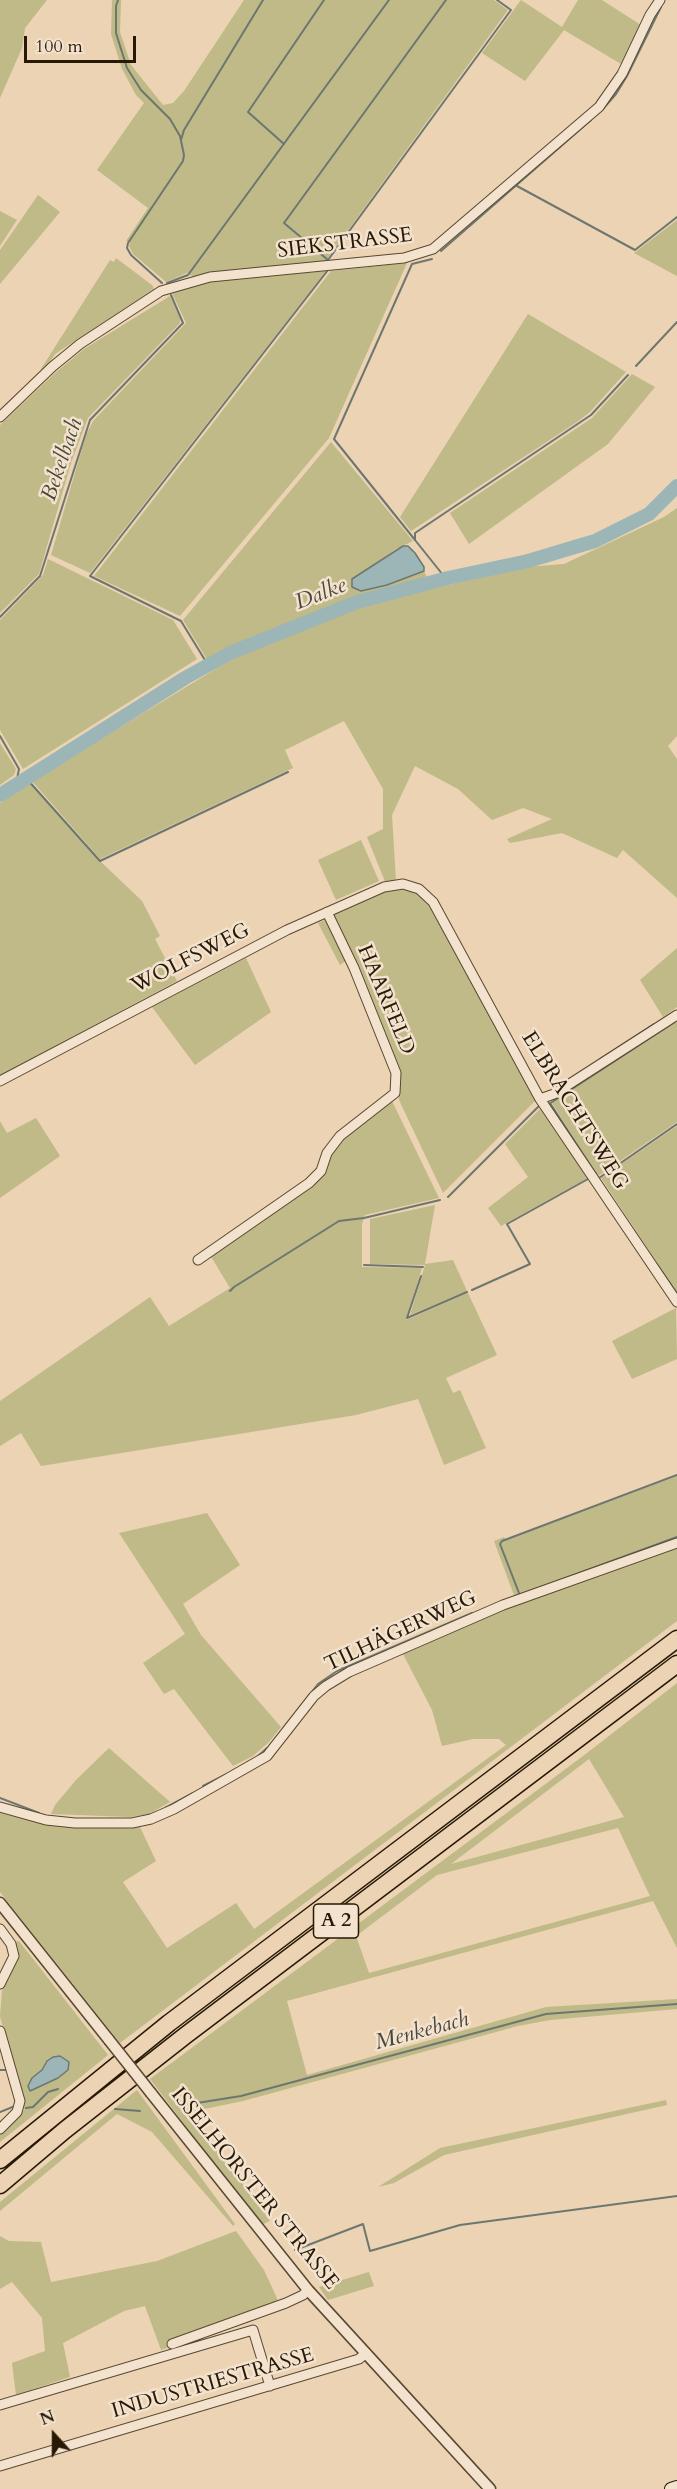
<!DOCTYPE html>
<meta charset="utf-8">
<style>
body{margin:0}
#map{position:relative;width:677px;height:2489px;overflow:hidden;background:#ebd3b3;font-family:Cardo,serif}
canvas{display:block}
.north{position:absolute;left:24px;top:2405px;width:60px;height:60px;-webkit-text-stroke:4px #f2e2ce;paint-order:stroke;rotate:339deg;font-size:16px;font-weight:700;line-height:24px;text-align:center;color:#271906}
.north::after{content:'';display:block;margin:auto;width:21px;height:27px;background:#271906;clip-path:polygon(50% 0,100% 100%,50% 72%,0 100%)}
.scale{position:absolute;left:24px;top:36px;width:112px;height:27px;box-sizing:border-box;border:3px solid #271906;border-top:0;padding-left:8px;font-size:18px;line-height:21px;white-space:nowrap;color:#271906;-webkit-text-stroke:4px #f2e2ce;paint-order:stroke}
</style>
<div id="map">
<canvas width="677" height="2489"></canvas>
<div class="north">N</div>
<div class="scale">100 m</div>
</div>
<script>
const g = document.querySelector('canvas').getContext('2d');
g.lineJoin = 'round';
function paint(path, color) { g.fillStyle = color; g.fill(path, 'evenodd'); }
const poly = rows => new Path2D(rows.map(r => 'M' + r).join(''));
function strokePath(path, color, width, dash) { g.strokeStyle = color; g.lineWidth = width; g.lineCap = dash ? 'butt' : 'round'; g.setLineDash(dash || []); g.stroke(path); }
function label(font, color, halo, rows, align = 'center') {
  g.font = font + ' Cardo,serif'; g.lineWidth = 5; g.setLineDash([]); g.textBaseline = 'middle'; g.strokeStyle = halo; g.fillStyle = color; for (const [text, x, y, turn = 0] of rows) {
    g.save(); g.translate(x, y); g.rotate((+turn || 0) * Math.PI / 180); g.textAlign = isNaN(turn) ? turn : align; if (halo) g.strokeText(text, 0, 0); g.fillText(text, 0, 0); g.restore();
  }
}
const green = poly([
 [0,0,47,0,25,28,22,48,0,98],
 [112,0,121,0,120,32,131,65,163,105,173,103,184,91,244,0,494,0,508,10,325,262,193,277,187,273,166,282,133,254,129,246,130,243,126,241,148,208,97,170,144,103,136,95,122,69,111,34],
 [521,0,562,27,578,0,602,0,641,25,621,64,564,30,525,81,482,53],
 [38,195,60,212,0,284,0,250],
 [0,211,17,220,0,246],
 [677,220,677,276,634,253],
 [116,258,152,285,154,289,55,354,44,371,41,369,110,260,114,262],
 [407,263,329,438,180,616,94,576,331,271],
 [326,271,90,573,51,555,86,435,93,421,186,323,172,293,210,282],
 [170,296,180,319,180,323,88,418,71,463,39,574,0,613,0,425,55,373,84,349],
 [528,314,626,372,590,412,577,422,411,531,400,517],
 [632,374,655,387,608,444,469,544,450,513,592,418],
 [331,442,413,541,396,549,350,582,412,576,424,571,428,580,356,598,228,649,208,661,183,620],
 [677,508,677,736,668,746,677,759,677,898,623,850,617,858,562,833,510,843,507,839,552,819,523,808,492,820,458,789,415,766,392,815,396,881,386,884,367,837,383,829,383,789,344,721,285,750,293,768,100,859,32,781,232,659,358,606,526,567,564,564,664,517],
 [48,559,173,620,197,659,23,769,0,730,0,620,43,575],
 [0,743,16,769,14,775,0,785],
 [30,783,100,861,142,901,160,936,155,939,177,981,0,1075,0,803],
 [361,840,379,881,336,900,318,860],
 [403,887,425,896,536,1100,443,1193,399,1100,400,1085,329,914,386,889],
 [327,919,347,960,340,965,318,923],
 [677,948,677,1007,663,1017,640,980],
 [246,958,271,1012,195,1065,152,1007],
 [677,1022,677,1122,598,1176,552,1103],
 [392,1101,439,1198,365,1215,362,1224,362,1267,422,1268,406,1320,468,1293,497,1355,446,1378,453,1393,460,1390,486,1448,444,1465,418,1399,356,1415,41,1466,21,1433,0,1446,0,1401,150,1297,169,1326,230,1288,210,1255,323,1173,335,1145,343,1137],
 [540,1109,588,1178,501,1226,488,1208,528,1177,505,1144],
 [36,1118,60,1156,0,1198,0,1121,7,1133],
 [677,1126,677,1293,601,1178],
 [435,1205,425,1264,453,1260,467,1291,410,1315,425,1265,370,1264,370,1219],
 [676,1308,677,1359,632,1379,612,1341],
 [677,1476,677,1540,515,1598,494,1541,504,1537,506,1540],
 [207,1513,240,1565,183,1604,201,1635,281,1727,269,1742,253,1756,233,1766,174,1689,164,1694,143,1663,185,1634,119,1533],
 [677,1547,677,1621,120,2043,0,1892,0,1810,107,1827,140,1827,156,1861,123,1882,167,1948,236,1903,254,1929,506,1745,499,1739,473,1739,442,1746,432,1710,403,1654,518,1604],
 [677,1683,677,1948,653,1901,287,2001,307,2075,546,2007,677,1999,677,2009,550,2020,518,2026,243,2101,190,2112,270,2221,261,2225,150,2079,587,1753],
 [589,1759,624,1817,451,1864],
 [618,1828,650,1896,369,1973,356,1936,437,1875],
 [109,1748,170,1802,149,1814,130,1817,51,1814,55,1805,76,1780],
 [19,1941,108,2055,0,2142,0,2134,24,2110,0,2016,2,1991,18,1957,14,1942],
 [137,2090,235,2224,233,2226,152,2132,117,2114,0,2211,0,2202],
 [666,2100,667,2105,444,2155,394,2183,378,2187,440,2148],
 [236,2231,264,2270,281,2307,161,2350,145,2306,124,2311,63,2343,70,2377,16,2395,12,2363,45,2351,42,2318,12,2282,0,2289,0,2236,9,2241,41,2242,51,2282,157,2261],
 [369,2272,374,2286,328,2300,319,2287]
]);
const water = poly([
 [403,546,408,546,415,553,424,567,424,571,387,585,361,591,352,587,352,579,403,546],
 [60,2056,69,2062,68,2070,58,2078,30,2091,28,2086,32,2078,42,2070,47,2061,53,2057,60,2056]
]);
const stream = poly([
 [118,0,116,6,116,33,127,68,141,90,170,119,180,136,184,155,183,161,128,243,127,248,131,255,162,283],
 [446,0,284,223,328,260,511,10,497,0],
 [602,110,616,94,627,76,661,7],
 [181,140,184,130,263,0],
 [284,144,248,112,324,0],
 [517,186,635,250,677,217],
 [441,251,591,120],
 [167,283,188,275,389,0],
 [636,366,677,322],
 [415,540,334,439,412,264,432,259],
 [443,579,443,575,415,540,415,533,591,415,628,375],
 [0,617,40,576,90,420,183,323,171,295],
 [208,665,181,621,90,576,328,270],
 [0,736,19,769,16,784],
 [26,778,100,861,288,772],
 [600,1059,654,1024],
 [550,1103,596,1174],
 [549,1104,675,1022],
 [599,1178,677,1124],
 [448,1197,538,1107],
 [656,1263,676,1292],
 [364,1265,423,1267],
 [421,1276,407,1318,467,1292],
 [472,1290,530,1264,507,1224,588,1179],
 [230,1291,234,1287,339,1221,364,1218,440,1200],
 [519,1593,500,1544,502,1541,677,1475],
 [514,1597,677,1537],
 [284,1727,318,1684,337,1671,472,1613],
 [258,1756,267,1748],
 [203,1786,227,1774],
 [0,1798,39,1813],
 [165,1808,193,1793],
 [0,2070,8,2070],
 [178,2106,241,2096,546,2014,677,2004],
 [26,2108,33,2107,48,2092,58,2089],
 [115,2109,140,2111],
 [0,2112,15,2106],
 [295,2250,363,2224,370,2251,460,2225,677,2196]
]);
const river = poly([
 [0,795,185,678,230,653,357,602,448,578,528,561,595,541,649,514,677,486]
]);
const minor = poly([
 [0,417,52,367,80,344,161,291,210,277,404,258,433,249,599,107,622,74,650,15,660,0],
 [0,1081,287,930,384,887,403,884,419,889,433,902,540,1099,677,1302],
 [540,1099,554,1094,677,1015],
 [198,1260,309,1183,321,1171,327,1153,340,1136,395,1093,396,1073,354,968,327,912],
 [0,1807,46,1820,75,1823,132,1823,151,1819,174,1809,267,1756,314,1696,326,1686,349,1672,503,1605,677,1543],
 [0,1929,11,1944,14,1956,0,1984],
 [0,2031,20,2101,17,2112,0,2129],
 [172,2344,286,2303,303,2295,308,2290],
 [0,2405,253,2330,270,2386],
 [0,2466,359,2359,366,2353]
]);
const tertiary = poly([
 [0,1903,109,2040],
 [151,2093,308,2290,490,2489]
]);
const secondary = poly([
 [671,2489,677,2487]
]);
const motorway = poly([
 [0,2160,169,2023,677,1639],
 [0,2185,65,2130,186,2035,677,1664]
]);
const tertiaryBridge = poly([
 [109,2040,151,2093]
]);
const shields = [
 [336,1921,45]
];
const shieldNames = [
 ["A 2",336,1921]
];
const streetNames = [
 ["SIEKSTRASSE",345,244,-7],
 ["WOLFSWEG",191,959,-27],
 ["HAARFELD",385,1000,67],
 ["ELBRACHTSWEG",574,1111,58],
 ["TILHÄGERWEG",401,1632,-25],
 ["ISSELHORSTER STRASSE",254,2189,51],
 ["INDUSTRIESTRASSE",213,2384,-16]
];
const waterNames = [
 ["Bekelbach",63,460,-71],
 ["Dalke",321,595,-21],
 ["Menkebach",422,2032,-15]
];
paint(green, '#bfba88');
paint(water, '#9cb6b7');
strokePath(water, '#6d7770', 1.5);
strokePath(stream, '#6d7770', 2);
strokePath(river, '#9cb6b7', 14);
strokePath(minor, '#584831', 11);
strokePath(tertiary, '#584831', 13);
strokePath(secondary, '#271906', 14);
strokePath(motorway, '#271906', 19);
strokePath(minor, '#f2e2ce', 9);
strokePath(tertiary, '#f2e2ce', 10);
strokePath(secondary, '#f2e2ce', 12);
strokePath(motorway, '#ebd3b3', 16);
strokePath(tertiaryBridge, '#584831', 13, []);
strokePath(tertiaryBridge, '#f2e2ce', 10);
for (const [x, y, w] of shields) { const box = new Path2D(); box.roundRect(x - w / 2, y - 17, w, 34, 4.5); g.fillStyle = '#f2e2ce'; g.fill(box); strokePath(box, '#271906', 1.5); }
label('bold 20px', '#271906', null, shieldNames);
label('21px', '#271906', '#f2e2ce', streetNames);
label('italic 22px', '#4a483b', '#f2e2ce', waterNames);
</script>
